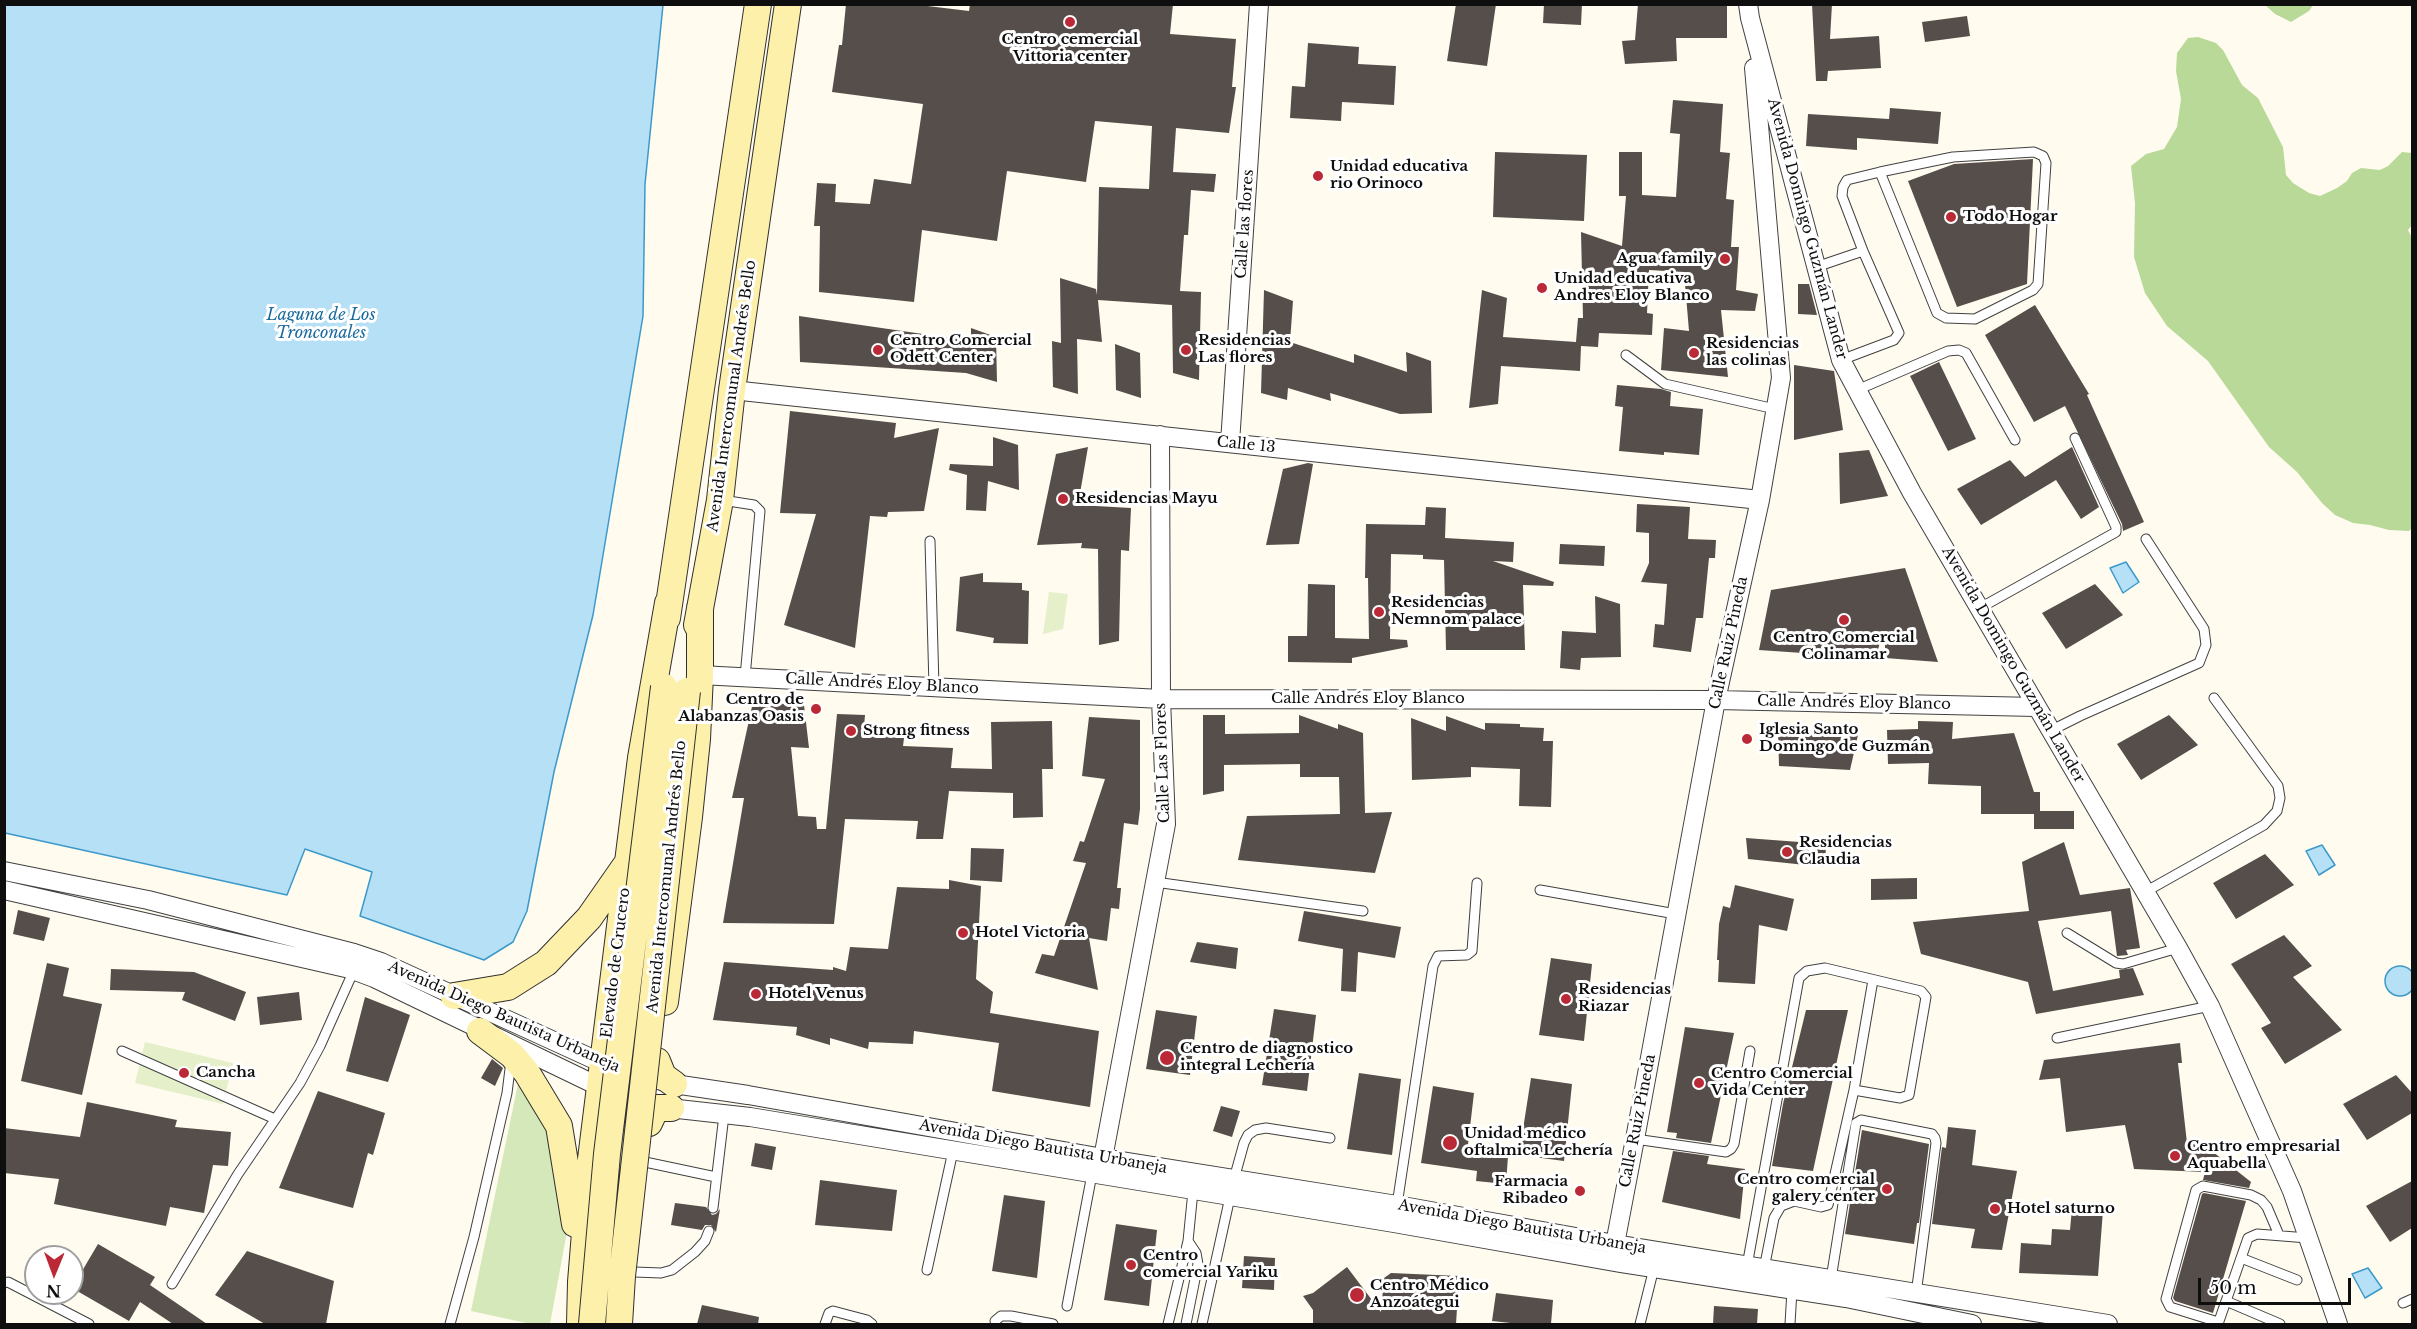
<!DOCTYPE html>
<meta charset="utf-8">
<style>
body{margin:0}
#map{position:relative;width:2417px;height:1329px;overflow:hidden;background:#fffbef;font-family:"Libre Baskerville",serif}
canvas{display:block}
.frame{position:absolute;inset:0;border:6px solid #0e0e0e;pointer-events:none}
.north{position:absolute;left:24px;top:1245px;width:60px;height:60px;box-sizing:border-box;background:#fff;border:2px solid #9f9f9f;border-radius:50%;rotate:181deg;font-size:16px;font-weight:700;line-height:24px;text-align:center;color:#0e0e0e}
.north::after{content:'';display:block;margin:auto;width:21px;height:27px;background:#bb2937;clip-path:polygon(50% 0,100% 100%,50% 72%,0 100%)}
.scale{position:absolute;left:2198px;top:1278px;width:153px;height:27px;box-sizing:border-box;border:3px solid #0e0e0e;border-top:0;padding-left:8px;font-size:18px;line-height:21px;white-space:nowrap;color:#0e0e0e;-webkit-text-stroke:4px #fff;paint-order:stroke}
</style>
<div id="map">
<canvas width="2417" height="1329"></canvas>
<div class="frame"></div>
<div class="north">N</div>
<div class="scale">50 m</div>
</div>
<script>
const g = document.querySelector('canvas').getContext('2d');
g.lineJoin = 'round';
function paint(path, color) { g.fillStyle = color; g.fill(path, 'evenodd'); }
const poly = rows => new Path2D(rows.map(r => 'M' + r).join(''));
function strokePath(path, color, width, dash) { g.strokeStyle = color; g.lineWidth = width; g.lineCap = dash ? 'butt' : 'round'; g.setLineDash(dash || []); g.stroke(path); }
function label(font, color, halo, rows, align = 'center') {
  g.font = font + ' "Libre Baskerville",serif'; g.lineWidth = 6; g.setLineDash([]); g.textBaseline = 'middle'; g.strokeStyle = halo; g.fillStyle = color; for (const [text, x, y, turn = 0] of rows) {
    g.save(); g.translate(x, y); g.rotate((+turn || 0) * Math.PI / 180); g.textAlign = isNaN(turn) ? turn : align; if (halo) g.strokeText(text, 0, 0); g.fillText(text, 0, 0); g.restore();
  }
}
const green = poly([
 [519,1079,552,1127,568,1226,550,1324,531,1324,471,1311]
]);
const forest = poly([
 [2265,5,2313,5,2309,11,2291,22,2275,14],
 [2198,37,2216,43,2223,50,2242,85,2258,98,2283,147,2286,175,2293,183,2309,193,2320,196,2337,188,2347,181,2352,173,2361,168,2380,170,2388,166,2402,152,2412,153,2412,225,2408,230,2412,238,2412,528,2409,531,2389,530,2370,525,2353,523,2335,515,2322,503,2297,472,2269,447,2208,361,2167,326,2145,293,2134,257,2135,203,2131,166,2146,154,2164,149,2177,127,2181,99,2176,71,2177,53,2188,38]
]);
const pitch = poly([
 [1049,592,1068,594,1063,629,1043,634],
 [145,1042,233,1063,223,1104,135,1083]
]);
const water = poly([
 [5,4,663,5,645,184,643,316,593,615,554,772,527,911,513,942,484,960,360,916,372,872,305,849,287,895,5,833,5,4],
 [2126,562,2139,582,2123,593,2110,568,2126,562],
 [2322,845,2335,865,2319,875,2306,851,2322,845],
 '2385 981a15 15 0 1 1 30 0a15 15 0 1 1-30 0Z',
 [2368,1268,2382,1288,2365,1298,2352,1274,2368,1268]
]);
const building = poly([
 [846,4,911,4,969,11,970,4,1173,4,1170,34,1236,39,1232,87,1236,87,1229,133,1176,128,1173,172,1216,174,1214,192,1191,190,1188,235,1184,235,1180,291,1201,292,1199,380,1173,373,1172,305,1098,300,1102,342,1077,339,1078,394,1053,387,1052,341,1061,343,1060,278,1096,289,1097,295,1099,187,1149,189,1152,126,1095,121,1086,182,1007,171,997,241,922,230,914,302,819,292,820,226,814,226,817,183,836,184,835,202,870,204,874,179,911,184,923,104,832,92,839,45,842,45],
 [1456,4,1496,4,1487,66,1447,61],
 [1544,4,1582,4,1581,25,1543,23],
 [1638,4,1727,4,1727,38,1676,38,1677,61,1625,64,1622,41,1635,40],
 [1812,4,1832,4,1830,39,1879,36,1881,68,1828,71,1827,81,1816,81],
 [1967,16,1970,36,1925,42,1922,22],
 [1308,43,1359,47,1358,64,1396,66,1394,105,1342,102,1341,121,1290,118,1292,86,1305,87],
 [1673,100,1723,104,1720,152,1730,153,1726,199,1734,200,1731,247,1739,247,1736,290,1758,294,1755,311,1721,310,1728,377,1661,370,1664,328,1689,331,1684,272,1649,270,1647,313,1653,314,1652,335,1599,333,1598,347,1581,346,1580,371,1501,366,1498,404,1469,408,1482,290,1507,298,1503,337,1576,342,1578,318,1583,318,1581,232,1622,246,1626,196,1619,196,1619,152,1642,152,1642,195,1676,197,1680,134,1670,133],
 [1890,108,1941,112,1938,144,1857,138,1857,150,1806,146,1808,114,1889,119],
 [1495,152,1587,155,1584,221,1493,217],
 [2033,159,2027,284,1957,307,1908,181,1954,164],
 [1798,284,1809,284,1817,315,1798,314],
 [1264,290,1293,301,1290,342,1354,363,1354,354,1407,372,1406,352,1431,361,1432,413,1400,414,1330,393,1331,401,1288,388,1287,400,1261,393],
 [2035,305,2089,394,2087,395,2144,522,2123,531,2122,524,2065,406,2034,422,1985,335],
 [799,316,971,341,971,328,996,337,997,382,966,373,800,362],
 [1115,344,1140,353,1141,398,1116,390],
 [1939,362,1976,439,1948,451,1910,376],
 [1794,365,1834,371,1843,430,1794,440],
 [1617,385,1661,389,1671,392,1670,406,1703,409,1699,455,1664,452,1664,455,1619,451,1623,407,1615,406],
 [790,411,896,423,894,438,939,428,924,511,888,512,887,517,870,516,855,648,784,625,816,514,780,513],
 [993,437,1018,445,1019,490,988,481,986,511,966,510,967,475,949,470,950,464,993,466],
 [1088,447,1078,505,1131,508,1129,551,1121,550,1119,641,1099,645,1098,549,1081,548,1082,543,1037,545,1056,454],
 [2072,447,2099,507,2081,519,2056,480,1981,525,1957,489,2010,460,2025,477],
 [1869,450,1888,496,1840,504,1839,453],
 [1308,463,1313,464,1299,544,1266,545,1283,469],
 [1637,504,1690,507,1688,539,1716,540,1715,558,1709,558,1703,618,1696,618,1691,652,1653,647,1655,624,1664,625,1667,584,1641,582,1649,563,1649,533,1636,532],
 [1426,507,1446,508,1445,538,1514,542,1513,562,1493,561,1554,582,1553,586,1523,585,1525,650,1446,650,1444,560,1423,559,1423,555,1391,554,1390,639,1407,640,1408,647,1352,658,1352,663,1288,662,1288,636,1307,636,1308,584,1335,585,1335,638,1369,639,1368,578,1365,578,1366,524,1425,525],
 [1560,544,1605,546,1604,566,1559,564],
 [1905,568,1938,662,1885,658,1885,638,1881,638,1876,658,1759,650,1771,590],
 [983,573,983,582,1022,583,1022,590,1029,591,1028,644,993,643,994,638,956,631,960,577],
 [2095,584,2123,615,2066,649,2042,613],
 [1595,596,1620,604,1621,657,1581,658,1580,670,1560,668,1562,631,1596,633],
 [753,702,804,705,809,748,791,747,798,816,816,817,817,829,826,829,837,714,865,715,864,727,905,730,903,746,953,748,951,768,992,769,991,722,1052,721,1053,769,1042,769,1043,817,1013,818,1013,793,949,791,943,839,916,839,918,821,845,819,834,924,723,923,744,798,732,798],
 [1203,715,1225,715,1225,734,1299,733,1299,715,1338,729,1338,724,1363,733,1365,813,1392,812,1375,873,1238,860,1247,816,1340,814,1339,777,1300,777,1300,764,1224,765,1224,791,1203,795],
 [2169,715,2198,745,2141,780,2117,744],
 [1446,716,1485,730,1485,723,1520,724,1520,727,1544,728,1543,741,1553,741,1551,807,1519,806,1520,769,1471,767,1471,777,1412,780,1411,718,1446,731],
 [1089,717,1140,720,1140,809,1138,825,1124,823,1117,888,1121,888,1119,909,1111,908,1107,941,1089,938,1098,990,1035,973,1042,954,1054,956,1086,863,1073,861,1080,841,1084,842,1105,779,1082,776],
 [1918,721,1953,722,1952,739,2014,733,2034,792,2040,792,2040,811,2074,811,2074,829,2034,829,2034,814,1981,814,1981,786,1928,784,1929,763,1888,764,1887,730,1918,729],
 [1778,729,1858,735,1850,770,1779,766],
 [1746,838,1826,844,1825,867,1748,859],
 [2064,842,2080,895,2130,888,2140,948,2126,950,2128,955,2117,956,2111,911,2038,921,2053,991,2120,978,2119,970,2133,968,2144,995,2036,1014,2028,982,1921,954,1913,922,2029,911,2022,862],
 [971,848,1004,849,1002,882,970,880],
 [2265,854,2294,885,2236,919,2213,883],
 [1917,878,1917,899,1871,900,1871,879],
 [949,880,981,886,976,979,993,992,990,1013,1099,1031,1090,1107,992,1091,999,1043,914,1031,913,1044,869,1042,868,1049,830,1038,830,1045,796,1035,797,1027,713,1020,724,962,833,970,833,967,846,971,850,947,888,949,897,887,949,889],
 [1735,885,1794,899,1787,931,1759,925,1755,984,1718,982,1719,960,1717,960,1719,924,1723,906,1730,908],
 [18,910,50,918,44,941,13,934],
 [1304,911,1401,927,1395,958,1358,952,1356,992,1341,991,1343,949,1298,941],
 [2284,935,2312,966,2293,977,2342,1030,2285,1064,2261,1028,2271,1023,2231,964],
 [1197,942,1238,948,1236,969,1190,962],
 [1551,958,1592,964,1584,1041,1539,1035],
 [47,963,69,968,63,996,102,1004,82,1095,21,1081],
 [111,969,194,972,246,992,235,1021,182,1000,185,992,110,990],
 [299,992,302,1020,260,1025,257,997],
 [365,997,410,1015,388,1082,346,1071],
 [1274,1009,1316,1015,1307,1091,1262,1085],
 [1156,1010,1197,1016,1190,1075,1146,1069],
 [1806,1010,1848,1010,1813,1171,1772,1166,1783,1104],
 [1685,1027,1734,1033,1711,1143,1676,1138,1677,1133,1667,1132],
 [2180,1043,2182,1063,2178,1063,2187,1143,2203,1144,2251,1182,2249,1188,2203,1180,2205,1172,2134,1169,2125,1125,2066,1132,2060,1078,2039,1080,2044,1060],
 [492,1059,503,1068,495,1086,481,1078],
 [1359,1073,1401,1079,1392,1155,1347,1149],
 [2396,1075,2412,1093,2412,1113,2367,1140,2343,1104],
 [1531,1078,1572,1084,1564,1161,1519,1155],
 [1433,1086,1474,1093,1467,1153,1508,1156,1506,1184,1476,1181,1477,1171,1421,1163],
 [318,1091,385,1113,373,1155,368,1153,353,1208,279,1188],
 [87,1102,177,1120,175,1127,231,1132,228,1166,213,1165,204,1213,170,1207,166,1226,54,1204,59,1179,4,1173,4,1128,80,1137],
 [1221,1106,1240,1111,1232,1137,1213,1131],
 [1948,1127,1976,1130,1972,1165,2017,1171,2002,1250,1971,1248,1975,1229,1932,1224,1942,1147,1946,1148],
 [1862,1130,1929,1144,1919,1223,1917,1223,1914,1244,1845,1234],
 [755,1143,776,1147,772,1170,751,1166],
 [1673,1151,1709,1156,1707,1164,1745,1169,1740,1219,1662,1202],
 [820,1180,897,1190,892,1231,815,1225],
 [2412,1181,2412,1228,2390,1242,2366,1206],
 [2204,1193,2246,1201,2213,1313,2175,1301,2173,1298,2202,1194],
 [1004,1195,1045,1201,1037,1278,992,1271],
 [675,1203,706,1207,712,1215,716,1214,720,1209,716,1232,711,1225,705,1225,702,1230,671,1225],
 [2072,1208,2103,1210,2098,1276,2019,1273,2021,1243,2051,1245,2052,1229,2070,1230],
 [1116,1224,1157,1230,1149,1306,1104,1300],
 [98,1244,155,1277,150,1285,207,1324,173,1324,140,1302,129,1321,72,1288],
 [247,1251,334,1281,326,1324,265,1324,215,1295],
 [1244,1256,1275,1258,1274,1290,1242,1288],
 [1347,1267,1381,1312,1384,1278,1391,1273,1459,1276,1456,1324,1313,1324,1313,1310,1303,1296,1313,1293],
 [1496,1293,1553,1300,1551,1324,1520,1324,1492,1321],
 [702,1305,759,1317,758,1324,697,1324],
 [1714,1306,1758,1309,1757,1324,1713,1324]
]);
const lane = poly([
 [1816,267,1863,251],
 [1626,355,1665,384,1775,409],
 [1841,360,1894,340,1899,333,1863,251,1842,196,1843,187,1847,180,1880,172,1953,157,2034,152,2043,156,2046,163,2038,284,2033,290,1975,319,1946,318,1937,313,1880,172],
 [1857,390,1948,351,1959,350,1966,353,2015,440],
 [722,500,754,505,760,511,745,677],
 [930,541,934,687],
 [1980,608,2116,532,2116,527,2075,438],
 [2050,731,2080,716,2199,663,2206,645,2204,629,2146,539],
 [1155,882,1363,911],
 [1540,890,1676,914],
 [2145,892,2264,825,2277,811,2280,798,2278,786,2214,698],
 [2067,933,2116,963,2123,964,2178,948],
 [2057,1038,2210,1006],
 [122,1051,275,1119],
 [1854,1090,1873,980],
 [1635,1139,1726,1152,1731,1149,1734,1144,1750,1051],
 [645,1162,716,1177],
 [1234,1179,1244,1143,1248,1135,1255,1130,1266,1128,1330,1138],
 [1397,1205,1433,966,1438,956,1467,955,1472,951,1477,883],
 [713,1208,724,1115],
 [2241,1258,2297,1280],
 [1747,1266,1799,978,1807,971,1825,968,1921,991,1926,997,1909,1095,1900,1098,1854,1090,1828,1205,1821,1207,1794,1201,1781,1206,1774,1218,1764,1269],
 [927,1270,953,1151],
 [635,1272,661,1273,672,1270,695,1252,705,1241,709,1231],
 [1831,1279,1856,1123,1861,1120,1932,1134,1935,1138,1936,1143,1916,1294],
 [4,1283,8,1282,89,1324],
 [172,1284,238,1174,300,1083,320,1046,354,970],
 [2226,1301,2280,1324],
 [2403,1303,2412,1299],
 [1067,1306,1092,1174],
 [995,1321,1001,1316,1011,1316,1053,1324],
 [2218,1322,2170,1307,2166,1299,2196,1190,2203,1186,2251,1195,2261,1200,2267,1207,2279,1235],
 [450,1324,474,1237,507,1093,511,1061],
 [825,1324,829,1313,833,1311,867,1320,872,1324],
 [1168,1324,1188,1241,1193,1191],
 [1186,1324,1198,1264,1196,1253,1188,1241],
 [1202,1324,1230,1197],
 [1640,1324,1654,1268],
 [1790,1324,1792,1290],
 [2218,1324,2248,1238,2257,1234,2308,1238]
]);
const street = poly([
 [1748,4,1750,18,1841,360,1912,493,2178,948,2210,1006,2292,1191,2338,1324],
 [732,390,1760,500],
 [1230,443,1259,4],
 [700,675,1161,699,1716,700,2036,707],
 [4,871,148,900,354,953,381,962,604,1064,627,1072,674,1084,748,1095,1103,1158,1397,1205,1615,1244,2108,1324],
 [4,890,350,969,374,978,600,1087,669,1108,750,1117,1394,1223,1620,1263,1846,1298,1972,1324],
 [1103,1158,1166,824,1161,699,1160,435],
 [1618,1256,1615,1244,1635,1139,1716,700,1760,500,1781,378,1754,68]
]);
const secondary = poly([
 [667,618,758,4],
 [697,625,720,500,732,390,788,4],
 [454,996,508,987,546,963,589,918,626,865],
 [665,1002,689,817,697,739,700,675,700,608],
 [480,1031,512,1055,527,1073,559,1126,575,1224],
 [657,1061,663,1076,674,1084],
 [649,1123,656,1108,671,1108],
 [580,1324,581,1282,591,1159,641,758,668,603]
]);
const secondaryBridge = poly([
 [592,1324,607,1154,664,687],
 [619,1324,622,1276,687,691]
]);
const markers = [
 [1070,22,6,"#bb2937"],
 [1318,176,6,"#bb2937"],
 [1951,217,6,"#bb2937"],
 [1725,259,6,"#bb2937"],
 [1542,288,6,"#bb2937"],
 [878,350,6,"#bb2937"],
 [1186,350,6,"#bb2937"],
 [1694,353,6,"#bb2937"],
 [1063,499,6,"#bb2937"],
 [1379,612,6,"#bb2937"],
 [1844,620,6,"#bb2937"],
 [816,709,6,"#bb2937"],
 [851,731,6,"#bb2937"],
 [1747,739,6,"#bb2937"],
 [1787,852,6,"#bb2937"],
 [963,933,6,"#bb2937"],
 [756,994,6,"#bb2937"],
 [1566,999,6,"#bb2937"],
 [1167,1058,8,"#bb2937"],
 [184,1073,6,"#bb2937"],
 [1699,1083,6,"#bb2937"],
 [1450,1143,8,"#bb2937"],
 [2175,1156,6,"#bb2937"],
 [1887,1189,6,"#bb2937"],
 [1580,1191,6,"#bb2937"],
 [1995,1209,6,"#bb2937"],
 [1131,1265,6,"#bb2937"],
 [1357,1295,8,"#bb2937"]
];
const poiNames = [
 ["Centro cemercial",1070,40,"center"],
 ["Vittoria center",1070,57,"center"],
 ["Unidad educativa",1330,167],
 ["rio Orinoco",1330,184],
 ["Todo Hogar",1963,217],
 ["Agua family",1713,259,"right"],
 ["Unidad educativa",1554,279],
 ["Andres Eloy Blanco",1554,296],
 ["Centro Comercial",890,341],
 ["Odett Center",890,358],
 ["Residencias",1198,341],
 ["Las flores",1198,358],
 ["Residencias",1706,344],
 ["las colinas",1706,361],
 ["Residencias Mayu",1075,499],
 ["Residencias",1391,603],
 ["Nemnom palace",1391,620],
 ["Centro Comercial",1844,638,"center"],
 ["Colinamar",1844,655,"center"],
 ["Centro de",804,700,"right"],
 ["Alabanzas Oasis",804,717,"right"],
 ["Iglesia Santo",1759,730],
 ["Domingo de Guzmán",1759,747],
 ["Strong fitness",863,731],
 ["Residencias",1799,843],
 ["Claudia",1799,860],
 ["Hotel Victoria",975,933],
 ["Residencias",1578,990],
 ["Riazar",1578,1007],
 ["Hotel Venus",768,994],
 ["Centro de diagnostico",1180,1049],
 ["integral Lechería",1180,1066],
 ["Cancha",196,1073],
 ["Centro Comercial",1711,1074],
 ["Vida Center",1711,1091],
 ["Unidad médico",1464,1134],
 ["oftalmica Lechería",1464,1151],
 ["Centro empresarial",2187,1147],
 ["Aquabella",2187,1164],
 ["Centro comercial",1875,1180,"right"],
 ["galery center",1875,1197,"right"],
 ["Farmacia",1568,1182,"right"],
 ["Ribadeo",1568,1199,"right"],
 ["Hotel saturno",2007,1209],
 ["Centro",1143,1256],
 ["comercial Yariku",1143,1273],
 ["Centro Médico",1370,1286],
 ["Anzoátegui",1370,1303]
];
const streetNames = [
 ["Calle las flores",1245,224,-86],
 ["Avenida Domingo Guzmán Lander",1807,229,75],
 ["Avenida Intercomunal Andrés Bello",732,396,-82],
 ["Calle 13",1246,445,6],
 ["Calle Ruiz Pineda",1729,643,-78],
 ["Avenida Domingo Guzmán Lander",2013,665,60],
 ["Calle Andrés Eloy Blanco",882,684,3],
 ["Calle Andrés Eloy Blanco",1368,699],
 ["Calle Andrés Eloy Blanco",1854,703,1],
 ["Calle Las Flores",1163,763,-92],
 ["Avenida Intercomunal Andrés Bello",667,877,-84],
 ["Elevado de Crucero",616,963,-83],
 ["Avenida Diego Bautista Urbaneja",504,1017,24],
 ["Calle Ruiz Pineda",1638,1121,-79],
 ["Avenida Diego Bautista Urbaneja",1043,1147,10],
 ["Avenida Diego Bautista Urbaneja",1522,1227,10]
];
const waterNames = [
 ["Laguna de Los",321,315],
 ["Tronconales",321,333]
];
paint(green, '#d4e8b9');
paint(forest, '#b9d999');
paint(pitch, '#e5f0cb');
paint(water, '#b5e0f5');
strokePath(water, '#3d99ca', 1.5);
paint(building, '#564e4a');
strokePath(lane, '#414141', 11);
strokePath(street, '#414141', 20);
strokePath(secondary, '#303030', 28);
strokePath(lane, '#fff', 9);
strokePath(street, '#fff', 18);
strokePath(secondary, '#fdf0ab', 26);
strokePath(secondaryBridge, '#303030', 28, []);
strokePath(secondaryBridge, '#fdf0ab', 26);
for (const [x, y, r, color] of markers) { const dot = new Path2D(); dot.arc(x, y, r, 0, 2 * Math.PI); g.fillStyle = color; g.fill(dot); strokePath(dot, '#fff', 2); }
label('bold 15px', '#0e0e0e', '#fff', poiNames, 'left');
label('15px', '#0e0e0e', '#fff', streetNames);
label('italic 16px', '#1a6a9d', '#fff', waterNames);
</script>
